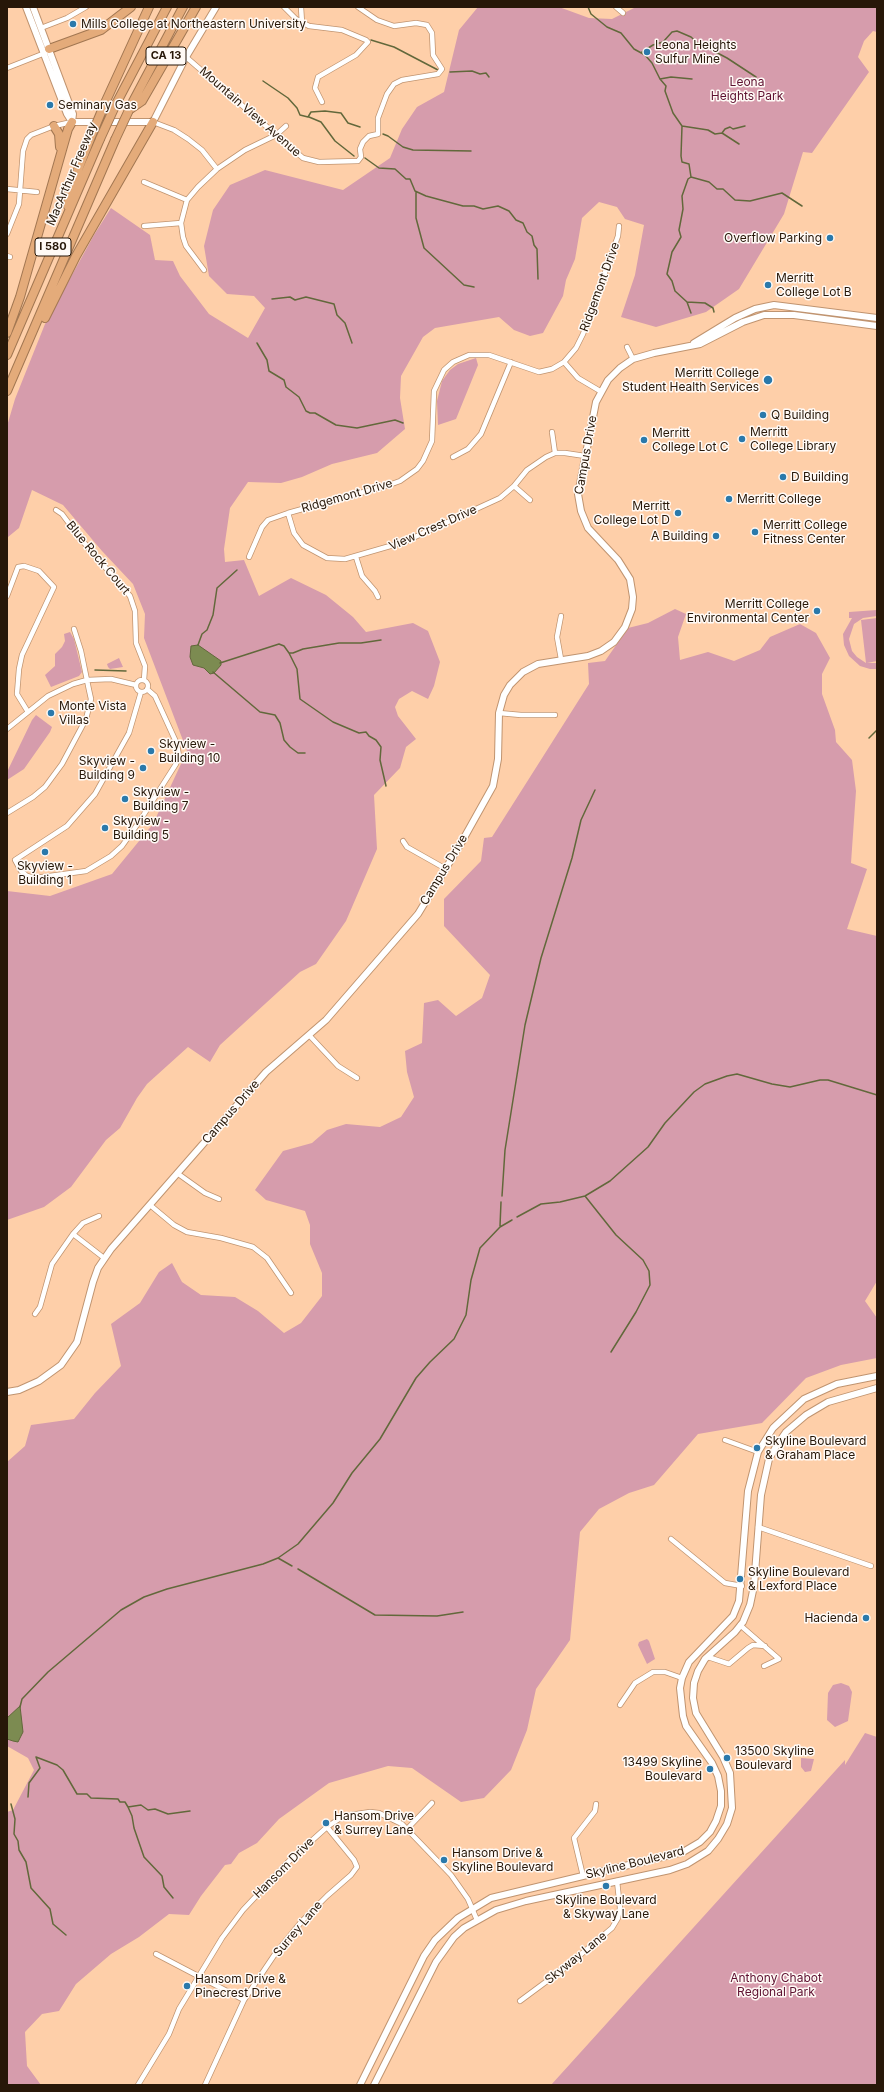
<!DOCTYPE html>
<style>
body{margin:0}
#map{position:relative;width:884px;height:2092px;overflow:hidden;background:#fecfa9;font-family:Inter,sans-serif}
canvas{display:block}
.frame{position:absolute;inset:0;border:8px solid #271708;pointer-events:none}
</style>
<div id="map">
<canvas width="884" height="2092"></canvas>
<div class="frame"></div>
</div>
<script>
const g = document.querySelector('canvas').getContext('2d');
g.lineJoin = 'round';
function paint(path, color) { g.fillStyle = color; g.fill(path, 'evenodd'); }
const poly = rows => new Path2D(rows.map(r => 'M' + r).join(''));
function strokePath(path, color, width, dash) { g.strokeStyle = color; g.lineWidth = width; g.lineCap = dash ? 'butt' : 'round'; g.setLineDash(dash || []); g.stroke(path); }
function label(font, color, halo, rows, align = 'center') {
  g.font = font + ' Inter,sans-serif'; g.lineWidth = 3; g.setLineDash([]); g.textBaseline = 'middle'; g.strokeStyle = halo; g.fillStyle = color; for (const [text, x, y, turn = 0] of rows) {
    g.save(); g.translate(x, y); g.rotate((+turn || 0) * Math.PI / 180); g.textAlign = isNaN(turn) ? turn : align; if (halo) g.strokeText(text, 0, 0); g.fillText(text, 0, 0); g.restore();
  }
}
const green = poly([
 [478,7,559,7,589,18,612,19,636,7,877,7,877,32,873,31,864,41,858,57,869,72,812,153,803,152,784,214,739,289,706,312,656,327,621,317,635,275,644,225,625,219,617,207,599,202,582,218,575,259,566,280,563,296,543,333,530,336,514,330,499,317,435,328,423,337,401,376,400,398,405,429,377,453,332,464,302,477,281,483,248,482,230,508,224,549,225,562,244,560,259,596,291,578,326,595,353,617,366,632,413,623,428,631,440,662,434,686,428,699,412,691,399,699,395,707,398,716,416,739,406,747,400,768,374,795,377,849,346,921,316,964,300,972,220,1045,210,1062,188,1047,147,1084,137,1098,120,1128,106,1140,71,1187,44,1207,7,1220,7,891,50,896,112,874,153,824,187,751,144,638,145,614,133,584,102,551,63,505,32,490,19,528,8,537,7,540,7,426,15,399,45,324,94,235,111,208,150,235,155,260,173,261,180,276,209,314,248,338,265,308,254,296,227,294,209,276,204,246,213,210,230,185,265,170,343,190,390,158,402,129,417,107,444,92,459,30],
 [476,358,478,365,456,419,438,425,437,401,442,381,450,370,458,364],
 [675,609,686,614,678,637,680,660,708,652,734,661,760,650,770,637,800,624,816,633,830,658,822,674,822,694,835,730,836,742,852,760,856,791,851,863,867,869,847,929,877,936,877,1281,865,1301,877,1318,877,1358,841,1365,806,1378,762,1423,698,1434,654,1485,629,1493,599,1509,580,1532,570,1640,536,1689,527,1730,511,1770,484,1798,461,1802,412,1768,388,1766,329,1783,279,1819,257,1843,239,1853,231,1864,225,1865,201,1896,189,1915,169,1914,139,1937,111,1954,76,1984,59,2011,42,2014,25,2032,27,2066,41,2085,7,2085,7,1812,13,1810,34,1770,28,1758,7,1746,7,1462,25,1446,31,1425,74,1419,95,1393,121,1366,111,1324,140,1303,159,1272,172,1263,182,1282,201,1295,235,1297,258,1311,284,1333,301,1323,322,1296,322,1273,310,1244,310,1225,305,1211,266,1200,255,1190,283,1151,312,1143,327,1130,346,1124,380,1127,401,1117,414,1097,407,1072,405,1051,422,1043,424,1003,438,1000,456,1016,482,998,490,975,444,926,444,899,481,861,484,838,492,837,589,684,588,663,605,661,628,628,648,623],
 [877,610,877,616,863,618,854,624,849,639,852,651,857,657,866,663,861,620,877,618,877,661,867,663,877,663,877,669,870,669,860,666,849,656,844,645,843,634,852,618,849,618,849,612],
 [70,632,74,639,82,672,79,676,51,687,45,675,55,666,55,654,62,647,65,641,64,634],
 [119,658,123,667,110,669,108,667,107,664],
 [36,715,52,727,50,732,24,769,7,780,7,772,32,720],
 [647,1639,649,1641,655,1659,647,1664,638,1645,639,1642],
 [841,1683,849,1686,852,1692,848,1721,835,1727,827,1720,828,1693,833,1685],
 [865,1733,877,1737,877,2085,551,2085,845,1760,845,1765],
 [801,1758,814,1759,811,1771,805,1772,801,1767]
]);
const water = poly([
 [198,645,221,661,221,665,214,673,210,674,204,668,193,665,190,657,191,646,198,645],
 [20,1706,23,1732,18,1742,13,1741,7,1739,7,1718,20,1706]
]);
const stream = poly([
 [588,7,591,14,607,27,621,33,634,49,645,55,652,63,660,79,666,86,665,91,673,113,682,126,681,156,682,162,689,164,691,177,688,179,682,196,683,209,679,230,681,237,672,252,667,274,672,281,675,291,687,302,691,313],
 [371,40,394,47,438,70],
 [642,52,653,45,663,42,672,32,677,31,691,37,702,47,708,48,727,58,756,77],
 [450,72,472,71,480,74,486,73,489,77],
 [660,79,671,77,692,79],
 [263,81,288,98,297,108,300,115,308,117,311,112,325,111,341,113,348,123,360,127],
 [309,117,321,122,335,141,354,156],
 [682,126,708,130,715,134,722,133,725,129,730,127,733,129,745,126],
 [722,133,739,144],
 [383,134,388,136,403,147,413,150,471,151],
 [365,158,379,168,395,169,406,179,410,179,415,191,426,196,463,206,474,206,483,209,498,206,509,211,516,220,523,223,527,232,532,236,534,245,537,249,538,279],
 [691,177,709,182,717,189,723,189,735,200,750,201,782,193,802,206],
 [416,192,416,218,424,248,464,285,474,287],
 [272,299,290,297,295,300,306,297,334,304,337,315,345,323,352,343],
 [687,302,705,303,713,308,714,312],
 [257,343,267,360,269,371,284,380,286,387,299,397,306,411,310,413,315,413,336,425,357,428,395,420,403,423],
 [198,645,202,634,207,630,213,615,217,588,237,570],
 [289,653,297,669,300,699,333,722,359,733,366,732,369,736,376,740,381,747,380,760,386,786],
 [220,663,279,644,284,646,289,653,293,653,303,649,339,643,361,643,381,640],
 [95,670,126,671],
 [213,672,260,712,275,715,280,723,284,740,290,747,298,753,305,753],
 [869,738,877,730],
 [502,1196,505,1150,525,1025,541,958,572,858,581,820,595,790],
 [585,1196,616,1235,643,1260,649,1271,650,1285,636,1312,611,1352],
 [517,1217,541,1204,560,1202,585,1196,610,1181,648,1147,665,1123,694,1092,705,1084,727,1076,737,1074,772,1084,790,1087,820,1080,828,1080,877,1095],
 [500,1226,501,1202],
 [278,1558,292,1566],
 [298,1569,375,1615,437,1616,463,1612],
 [20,1707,22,1699,48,1672,121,1610,144,1597,167,1589,263,1564,278,1558,298,1544,333,1503,352,1473,380,1439,416,1378,430,1362,454,1339,466,1315,471,1280,480,1248,500,1227,512,1220],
 [36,1757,57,1765,63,1770,77,1794,87,1794,91,1798,118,1799,120,1802,125,1802,128,1807,141,1805,148,1810,155,1809,168,1814,190,1811],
 [28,1797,29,1783,40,1768,36,1757],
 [11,1804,15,1819,14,1834,18,1841,19,1850,26,1862,31,1888,50,1909,53,1924,66,1935],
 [128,1807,132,1816,134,1828,144,1857,162,1876,164,1887,173,1898],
 [876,2085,877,2084]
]);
const street = poly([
 [284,7,296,19,309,26,342,30,366,40,368,42,356,55,318,77,315,88,322,102],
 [301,7,302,23],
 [616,7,623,13],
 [41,28,67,18,86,7],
 [186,57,303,158,319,162,358,161,361,157,360,149,363,142,369,136,378,134,378,118,387,94,394,84,402,80,438,74,442,69,433,55,432,33,427,25,416,23,394,26,377,20,358,7],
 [7,68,45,53],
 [153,122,174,130,188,139,202,150,217,169],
 [144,182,187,200],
 [7,189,37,192],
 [144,226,181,223],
 [7,234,19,204,23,151,27,139,31,135,54,126,72,122],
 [7,256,10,257],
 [204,270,186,246,183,237,181,223,187,200,198,187,217,169,245,150,276,135,286,126],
 [627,347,633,359],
 [564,362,578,378,600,391],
 [552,432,555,453],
 [453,457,468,449,481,434,511,362],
 [514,486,530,500],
 [56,510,62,514,80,538,130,596,135,611,136,643,145,666,144,680],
 [288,513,294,533,303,545,327,558,345,559,404,542,500,498,514,486,527,470,546,457,555,453,565,453,585,456],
 [249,557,262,527,268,520,288,513,389,485,400,481,417,469,423,461,432,441,434,391,444,370,453,362,469,355,489,355,539,372,552,369,564,362,576,348,583,334,618,236,619,226],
 [356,557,362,576,375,591,378,597],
 [7,596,18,567,24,566,39,571,54,587,22,655,19,669,17,694,28,712],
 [561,659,557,637,561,616],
 '136 686a6 6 0 1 1 12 0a6 6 0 1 1-12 0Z',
 [141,692,129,733,95,794,67,826,15,860,21,871,27,876,35,878,86,871,111,856,122,846,139,822,176,764,179,756,177,744,155,696,147,689],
 [499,713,521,715,555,715],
 [7,729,48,696,73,684,87,680,111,679,136,685],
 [7,813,33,797,45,787,62,764,86,719,91,699,89,690,81,651,74,629],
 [403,841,407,847,446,869],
 [309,1035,338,1066,357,1078],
 [177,1173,205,1193,219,1199],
 [150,1205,174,1225,187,1232,221,1238,253,1247,267,1258,291,1293],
 [73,1234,83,1223,99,1216],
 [35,1314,40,1307,52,1264,73,1234,104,1258],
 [725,1440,758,1452],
 [758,1527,871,1566],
 [671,1539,725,1583,742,1586],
 [740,1625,779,1659,764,1666],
 [708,1657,729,1664,748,1648,753,1645,765,1646],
 [620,1705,635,1683,653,1672,665,1672,682,1678],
 [408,1828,432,1803],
 [583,1876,574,1838,595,1811,596,1804],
 [156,1954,244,2000],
 [520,2001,566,1967,612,1928,618,1918,620,1908,617,1881],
 [138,2085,169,2034,179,2009,222,1938,243,1910,288,1862,327,1827,339,1819,350,1815,370,1812,379,1813,402,1824,451,1875,468,1899,477,1920],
 [205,2085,244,2000,275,1954,302,1921,327,1896,351,1875,357,1867,354,1860,327,1827]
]);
const secondary = poly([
 [26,7,67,114,72,122],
 [33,7,73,114,72,122],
 [72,122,153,122,186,57,216,7],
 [694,343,735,318,755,309,774,305,877,318],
 [7,1392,19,1390,39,1381,61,1365,77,1342,93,1282,98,1268,111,1249,266,1072,326,1020,418,914,460,845,493,786,498,759,499,713,504,695,510,685,523,672,538,664,588,656,601,651,614,642,625,627,632,609,633,597,630,579,618,560,588,528,581,511,578,494,596,402,608,380,620,368,633,359,654,353,700,344,743,322,764,315,794,315,877,326],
 [360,2085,424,1956,435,1940,458,1918,491,1898,683,1852,700,1842,710,1832,716,1821,721,1806,721,1791,718,1776,712,1763,686,1726,683,1716,680,1688,682,1678,689,1662,733,1616,739,1601,748,1491,758,1452,773,1428,804,1399,837,1384,877,1376],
 [374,2085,436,1962,454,1937,464,1928,496,1910,526,1901,670,1870,687,1864,708,1851,718,1839,727,1824,732,1808,730,1773,723,1757,696,1713,693,1698,694,1683,698,1671,705,1659,735,1632,743,1622,750,1605,754,1586,761,1495,769,1459,777,1445,786,1432,806,1415,828,1402,877,1388]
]);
const highway = poly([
 [49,49,101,30,131,7],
 [105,103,149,7],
 [116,104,167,7],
 [129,109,183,7],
 [129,110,142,101,196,7],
 [54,126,59,134,60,147],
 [68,206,69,193,90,139],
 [45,318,76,256,153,122],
 [7,333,20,297,68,129,72,122],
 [7,355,100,139],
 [7,391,115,140]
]);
const highwayBridge = poly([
 [90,139,105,103],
 [100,139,116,104],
 [115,140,129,110]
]);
const markers = [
 [73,24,4,"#2a79ab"],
 [647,52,4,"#2a79ab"],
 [50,105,4,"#2a79ab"],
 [830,238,4,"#2a79ab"],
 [768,285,4,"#2a79ab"],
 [768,380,5,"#2a79ab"],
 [763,415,4,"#2a79ab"],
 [742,439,4,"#2a79ab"],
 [644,440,4,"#2a79ab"],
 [783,477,4,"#2a79ab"],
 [729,499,4,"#2a79ab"],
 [678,513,4,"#2a79ab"],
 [755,532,4,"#2a79ab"],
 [716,536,4,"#2a79ab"],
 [817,611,4,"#2a79ab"],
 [51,713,4,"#2a79ab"],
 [151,751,4,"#2a79ab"],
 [143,768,4,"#2a79ab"],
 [125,799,4,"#2a79ab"],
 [105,828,4,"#2a79ab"],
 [45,852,4,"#2a79ab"],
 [757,1448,4,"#2a79ab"],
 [740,1579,4,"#2a79ab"],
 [866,1618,4,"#2a79ab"],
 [727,1758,4,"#2a79ab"],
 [710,1769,4,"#2a79ab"],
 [326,1823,4,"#2a79ab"],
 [444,1860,4,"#2a79ab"],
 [606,1886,4,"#2a79ab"],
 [187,1986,4,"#2a79ab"]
];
const shields = [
 [166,56,40],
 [53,247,36]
];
const shieldNames = [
 ["CA 13",166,56],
 ["I 580",53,247]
];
const poiNames = [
 ["Mills College at Northeastern University",81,24],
 ["Leona Heights",655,45],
 ["Sulfur Mine",655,59],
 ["Seminary Gas",58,105],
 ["Overflow Parking",822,238,"right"],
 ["Merritt",776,278],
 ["College Lot B",776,292],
 ["Merritt College",759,373,"right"],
 ["Student Health Services",759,387,"right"],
 ["Q Building",771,415],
 ["Merritt",750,432],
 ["College Library",750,446],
 ["Merritt",652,433],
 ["College Lot C",652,447],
 ["D Building",791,477],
 ["Merritt College",737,499],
 ["Merritt",670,506,"right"],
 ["College Lot D",670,520,"right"],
 ["Merritt College",763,525],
 ["Fitness Center",763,539],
 ["A Building",708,536,"right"],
 ["Merritt College",809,604,"right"],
 ["Environmental Center",809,618,"right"],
 ["Monte Vista",59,706],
 ["Villas",59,720],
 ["Skyview -",159,744],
 ["Building 10",159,758],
 ["Skyview -",135,761,"right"],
 ["Building 9",135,775,"right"],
 ["Skyview -",133,792],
 ["Building 7",133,806],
 ["Skyview -",113,821],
 ["Building 5",113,835],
 ["Skyview -",45,866,"center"],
 ["Building 1",45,880,"center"],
 ["Skyline Boulevard",765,1441],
 ["& Graham Place",765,1455],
 ["Skyline Boulevard",748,1572],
 ["& Lexford Place",748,1586],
 ["Hacienda",858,1618,"right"],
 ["13500 Skyline",735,1751],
 ["Boulevard",735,1765],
 ["13499 Skyline",702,1762,"right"],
 ["Boulevard",702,1776,"right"],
 ["Hansom Drive",334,1816],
 ["& Surrey Lane",334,1830],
 ["Hansom Drive &",452,1853],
 ["Skyline Boulevard",452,1867],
 ["Skyline Boulevard",606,1900,"center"],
 ["& Skyway Lane",606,1914,"center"],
 ["Hansom Drive &",195,1979],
 ["Pinecrest Drive",195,1993]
];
const parkNames = [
 ["Leona",747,82],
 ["Heights Park",747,96],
 ["Anthony Chabot",776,1978],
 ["Regional Park",776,1992]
];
const streetNames = [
 ["Mountain View Avenue",250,112,41],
 ["MacArthur Freeway",72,174,-67],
 ["Ridgemont Drive",600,287,-70],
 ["Campus Drive",586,455,-80],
 ["Ridgemont Drive",347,496,-16],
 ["View Crest Drive",433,528,-24],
 ["Blue Rock Court",98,558,50],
 ["Campus Drive",444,870,-59],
 ["Campus Drive",231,1112,-49],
 ["Skyline Boulevard",635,1863,-14],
 ["Hansom Drive",284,1868,-45],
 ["Surrey Lane",298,1929,-50],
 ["Skyway Lane",576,1958,-39]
];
paint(green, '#d69cac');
paint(water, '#7c8b51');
strokePath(water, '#62683b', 1);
strokePath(stream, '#62683b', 1.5);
strokePath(street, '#c09470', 6);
strokePath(secondary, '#c09470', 8);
strokePath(highway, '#a27752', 10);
strokePath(street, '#fff', 4.5);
strokePath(secondary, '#fff', 6);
strokePath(highway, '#e4ab7a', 8);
strokePath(highwayBridge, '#a27752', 10, []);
strokePath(highwayBridge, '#e4ab7a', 8);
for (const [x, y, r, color] of markers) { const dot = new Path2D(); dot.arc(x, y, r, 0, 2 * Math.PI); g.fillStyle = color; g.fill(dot); strokePath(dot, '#fffaf6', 1.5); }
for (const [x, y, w] of shields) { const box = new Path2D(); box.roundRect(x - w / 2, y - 9, w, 18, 3); g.fillStyle = '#fffaf6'; g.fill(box); strokePath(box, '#271708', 1); }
label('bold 11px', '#271708', null, shieldNames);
label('12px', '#271708', '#fffaf6', poiNames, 'left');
label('12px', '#5e1030', '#fffaf6', parkNames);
label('12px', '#271708', '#fffaf6', streetNames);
</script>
